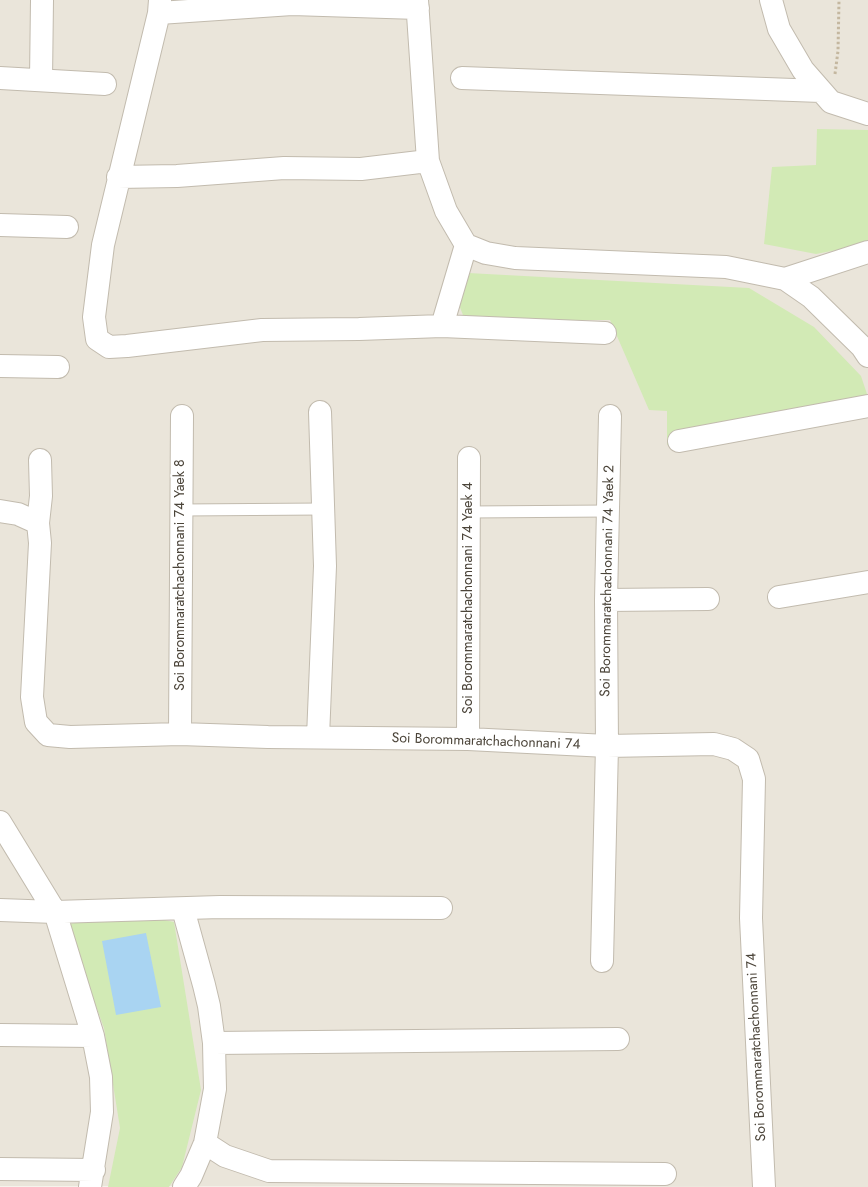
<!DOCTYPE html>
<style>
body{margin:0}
canvas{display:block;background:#f6f3ec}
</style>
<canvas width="868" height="1187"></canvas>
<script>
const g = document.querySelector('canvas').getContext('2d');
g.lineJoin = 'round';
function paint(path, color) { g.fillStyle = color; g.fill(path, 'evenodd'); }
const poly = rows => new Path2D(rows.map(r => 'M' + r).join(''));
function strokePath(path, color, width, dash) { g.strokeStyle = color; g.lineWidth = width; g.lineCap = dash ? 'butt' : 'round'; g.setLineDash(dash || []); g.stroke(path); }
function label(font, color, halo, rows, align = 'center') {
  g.font = font + ' Jost,sans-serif'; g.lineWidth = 4; g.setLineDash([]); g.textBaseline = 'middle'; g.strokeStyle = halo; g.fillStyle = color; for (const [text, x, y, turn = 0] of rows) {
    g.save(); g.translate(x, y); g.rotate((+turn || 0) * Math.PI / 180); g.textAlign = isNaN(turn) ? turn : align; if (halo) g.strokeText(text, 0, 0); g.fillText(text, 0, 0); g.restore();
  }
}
const residential = poly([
 [0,0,868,0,868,1187,0,1186]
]);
const green = poly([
 [817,129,868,130,868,244,816,254,764,244,772,167,816,165],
 [468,273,749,288,814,327,861,376,868,397,667,445,667,411,649,410,610,320,465,320,459,305],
 [144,916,174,922,201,1090,182,1167,169,1187,108,1187,120,1128,104,1028,66,924]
]);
const water = poly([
 [146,933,161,1007,116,1015,102,941]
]);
const path = poly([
 [835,74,838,51,839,0]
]);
const service = poly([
 [182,510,323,509],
 [469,512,609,511]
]);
const minor = poly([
 [160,0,159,13,103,245,94,317,97,339,109,347,127,346,262,330,359,329,442,326,605,333],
 [417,0,428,161,446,211,466,245,486,253,515,258,726,267,785,279,811,297,862,347,868,356],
 [771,0,779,29,803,70,831,102,868,114],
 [159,13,292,4,418,8],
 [0,78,105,84],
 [462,78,821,91],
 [41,80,42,0],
 [118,177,177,176,284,168,361,169,428,161],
 [0,225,67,227],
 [785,279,868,252],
 [442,326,466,245],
 [0,366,58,367],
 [679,441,868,406],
 [0,511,18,514,38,523,40,543,32,697,36,722,48,735,70,737,180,734,268,737,468,739,607,746,714,744,733,749,748,759,754,779,751,918,764,1187],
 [38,523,41,496,40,460],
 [779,597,868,582],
 [606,600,708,599],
 [180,734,182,416],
 [318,737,325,566,320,412],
 [468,739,469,458],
 [0,822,55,912,93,1036,101,1077,102,1112,90,1187],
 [183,909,204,985,209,1006,214,1043,215,1089,205,1143,191,1176,184,1187],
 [0,910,55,912,220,907,441,908],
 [602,961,607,746,606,600,610,416],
 [0,1035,93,1036],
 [214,1043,618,1039],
 [205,1143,225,1156,269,1171,665,1174],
 [0,1169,94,1170]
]);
const streetNames = [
 ["Soi Borommaratchachonnani 74 Yaek 8",181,575,-90],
 ["Soi Borommaratchachonnani 74 Yaek 2",608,581,-89],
 ["Soi Borommaratchachonnani 74 Yaek 4",469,598,-90],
 ["Soi Borommaratchachonnani 74",486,742,2],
 ["Soi Borommaratchachonnani 74",757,1047,-93]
];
paint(residential, '#eae5da');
paint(green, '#d2eab5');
paint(water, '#a9d4f2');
strokePath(service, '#c2bbae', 13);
strokePath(minor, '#c2bbae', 24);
strokePath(path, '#c4b79f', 3, [2.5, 2.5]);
strokePath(service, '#fff', 11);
strokePath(minor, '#fff', 22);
label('14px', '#4b4439', '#fff', streetNames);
</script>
